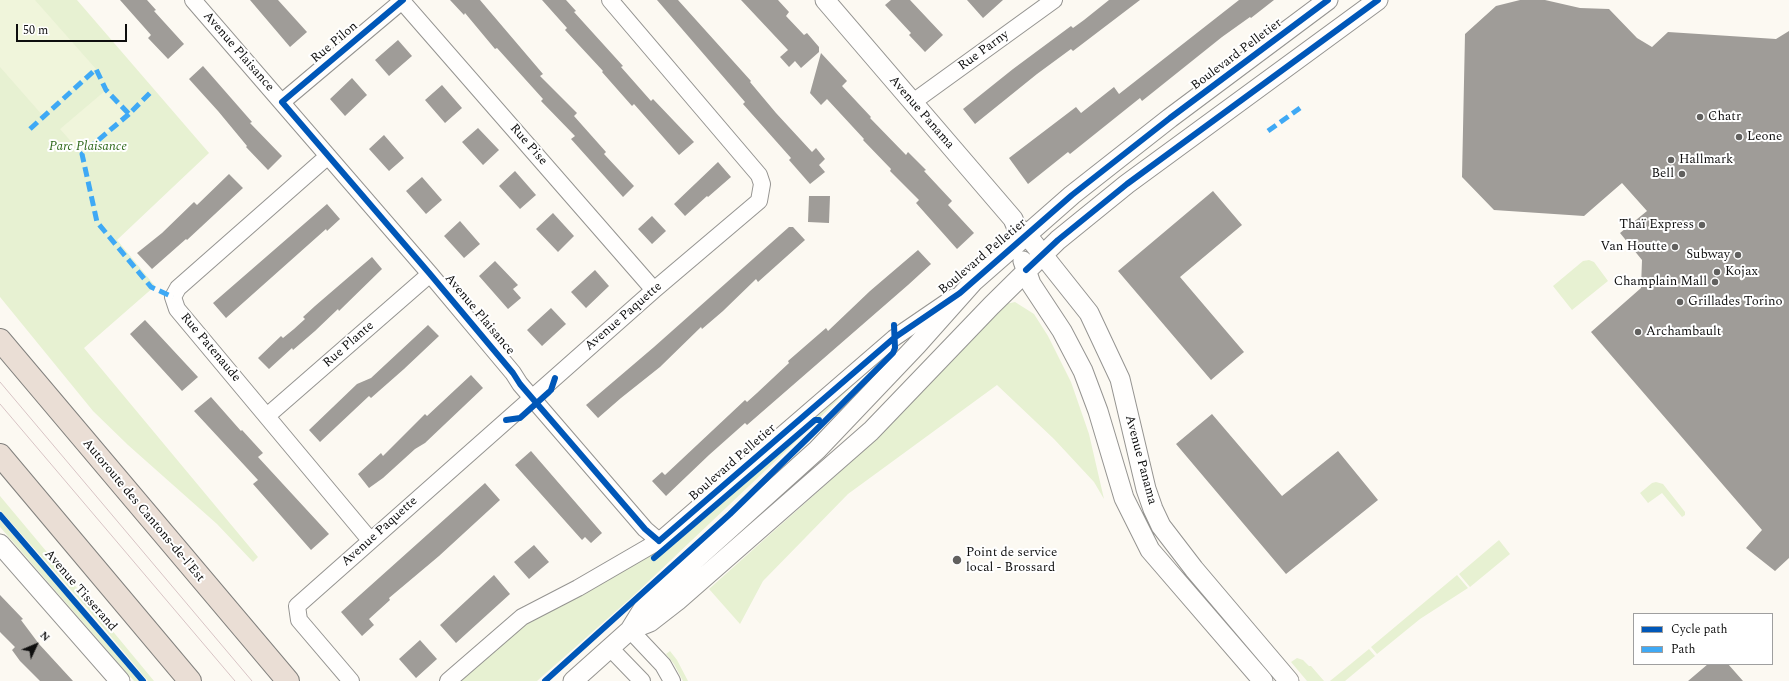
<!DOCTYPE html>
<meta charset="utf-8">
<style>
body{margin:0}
#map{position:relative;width:1789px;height:681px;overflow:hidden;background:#fcf9f2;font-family:Spectral,serif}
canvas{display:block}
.legend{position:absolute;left:1633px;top:613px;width:140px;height:52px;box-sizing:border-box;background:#fff;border:1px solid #9f9f9f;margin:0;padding:5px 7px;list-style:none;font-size:12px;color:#0e0e0e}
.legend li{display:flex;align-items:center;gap:8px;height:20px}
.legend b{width:20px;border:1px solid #9f9f9f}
.north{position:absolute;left:16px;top:625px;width:40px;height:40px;-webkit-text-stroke:3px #fff;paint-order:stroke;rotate:46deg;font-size:11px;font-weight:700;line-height:16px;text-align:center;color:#0e0e0e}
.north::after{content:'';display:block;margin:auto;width:14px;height:18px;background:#0e0e0e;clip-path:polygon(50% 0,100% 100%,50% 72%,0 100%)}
.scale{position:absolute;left:16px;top:24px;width:111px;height:18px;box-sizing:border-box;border:2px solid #0e0e0e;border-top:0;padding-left:5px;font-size:12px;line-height:14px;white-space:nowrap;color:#0e0e0e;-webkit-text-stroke:3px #fff;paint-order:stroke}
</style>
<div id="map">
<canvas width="1789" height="681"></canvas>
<ul class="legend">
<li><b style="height:5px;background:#0057b8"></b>Cycle path</li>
<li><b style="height:5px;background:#3fa9f5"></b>Path</li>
</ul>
<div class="north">N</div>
<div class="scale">50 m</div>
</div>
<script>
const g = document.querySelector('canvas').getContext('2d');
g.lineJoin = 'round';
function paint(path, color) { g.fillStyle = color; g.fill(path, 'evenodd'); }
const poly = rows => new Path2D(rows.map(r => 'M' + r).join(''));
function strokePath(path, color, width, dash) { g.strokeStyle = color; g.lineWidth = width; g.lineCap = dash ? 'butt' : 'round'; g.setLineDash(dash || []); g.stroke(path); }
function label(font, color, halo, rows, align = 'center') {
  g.font = font + ' Spectral,serif'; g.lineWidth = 4; g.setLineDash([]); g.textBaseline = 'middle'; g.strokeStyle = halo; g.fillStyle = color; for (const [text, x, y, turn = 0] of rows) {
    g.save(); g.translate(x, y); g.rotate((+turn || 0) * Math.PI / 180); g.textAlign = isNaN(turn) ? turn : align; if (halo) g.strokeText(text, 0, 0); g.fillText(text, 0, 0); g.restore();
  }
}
const green = poly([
 [0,0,77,0,209,153,117,240,155,286,84,348,258,557,253,562,217,524,128,445,93,411,0,297],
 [1589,260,1594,262,1608,281,1572,310,1553,286,1583,261],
 [1015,302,1034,314,1048,336,1071,382,1089,434,1104,499,1094,482,1054,439,997,385,848,494,763,581,740,624,709,589,870,445,1006,304],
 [862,372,864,374,787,450,632,597,537,681,460,681,527,621,662,548,768,460],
 [1656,482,1663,484,1685,512,1685,515,1682,517,1662,493,1648,503,1640,493,1652,483],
 [0,496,82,594,154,681,148,681,86,607,0,510],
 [0,520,71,601,139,681,134,681,0,527],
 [1499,540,1510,554,1470,587,1459,574],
 [1457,575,1468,588,1420,619,1377,654,1371,647],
 [1369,649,1375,656,1345,681,1330,681],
 [670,651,677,660,688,681,683,681,674,664,666,654],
 [1297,658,1303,660,1309,666,1311,666,1324,681,1307,681,1291,662]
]);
const pitch = poly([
 [0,0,35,0,96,69,43,116,0,67],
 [106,90,129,114,82,154,60,129]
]);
const building = poly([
 [120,0,147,0,156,10,154,11,184,44,168,59,148,38,151,35],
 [250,0,278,0,307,32,290,47],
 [450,0,480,0,543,74,540,76,577,113,574,116,606,152,604,154,634,186,623,197,571,139,575,136,541,101,543,99,497,48,495,49,465,13,464,15],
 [542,0,566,0,576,11,574,12,623,66,621,67,651,101,653,99,694,142,679,155,634,104,632,106,602,72,603,71,565,30,567,28],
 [657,0,678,0,751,81,750,82,776,113,812,152,816,148,825,159,819,165,825,172,810,184,789,160,791,158,743,104,745,102],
 [741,0,778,0,789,12,786,16,804,35,807,33,819,47,819,52,801,68,795,61,789,67,780,57,788,50],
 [891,0,910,0,943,35,925,52,909,35,911,33,885,5],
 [967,0,1003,0,983,18],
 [1109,0,1140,0,1073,51,1071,49,1037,74,975,124,963,109,1013,69,1071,26,1073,28,1084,20],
 [1239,0,1274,0,1251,18,1250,17,1222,37,1142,101,1140,98,1070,154,1068,152,1028,184,1009,158,1076,107,1081,113,1114,87,1119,94],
 [1520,0,1545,0,1580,8,1609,9,1637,38,1652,47,1668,32,1776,39,1789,31,1789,558,1775,571,1746,548,1762,530,1591,332,1641,288,1642,260,1620,233,1647,211,1622,183,1584,216,1494,210,1462,177,1465,34,1496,6],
 [398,40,412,56,389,76,375,60],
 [821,53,847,81,842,86,871,117,870,118,906,155,908,152,926,170,924,171,952,201,948,205,974,233,957,249,916,203,919,200,890,171,891,169,863,140,864,139,827,99,821,105,810,93],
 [203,66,252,122,250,123,282,156,268,170,246,147,247,146,218,111,189,79],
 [352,78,367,95,345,116,330,99],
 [442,85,462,108,445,123,425,100],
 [478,128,499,150,483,165,462,142],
 [384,135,404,158,389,171,369,149],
 [718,162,731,177,708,197,707,196,685,216,674,204],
 [515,171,536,195,520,209,499,186],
 [229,174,243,188,187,240,186,239,152,269,137,253,162,233,194,202,197,205],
 [422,177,442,200,426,214,406,191],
 [1213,191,1242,225,1180,277,1244,352,1211,380,1118,271],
 [809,196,830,196,829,223,808,222],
 [327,204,340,219,327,231,326,229,226,318,213,303],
 [553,213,574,236,558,252,536,229],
 [652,216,666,231,652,244,638,229],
 [460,221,480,244,464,258,444,236],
 [789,227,793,227,805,240,758,282,756,279,723,311,702,329,701,327,660,367,621,398,598,418,586,405,654,347],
 [918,250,931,264,908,285,747,425,745,423,709,455,666,496,652,481,662,472,665,475,745,400,747,402,757,393,789,363,788,361,826,328,828,331,870,291],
 [372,257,382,269,339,311,338,309,315,331,293,350,292,348,269,369,258,358,281,336,283,338,294,329,305,319,303,317,315,306],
 [495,261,518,285,513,289,521,298,508,309,479,276],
 [595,270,609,286,586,308,571,292],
 [551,308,566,324,542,346,527,330],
 [145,320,198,377,182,391,130,334],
 [428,325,439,336,404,369,371,398,369,396,320,442,309,430,357,384,371,378],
 [471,375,483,388,425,443,415,449,383,478,369,488,358,474,381,453,383,456,425,414,427,416],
 [211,397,241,431,242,430,263,453,258,457,329,534,311,550,253,484,258,480,194,411],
 [1212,414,1282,496,1338,451,1378,500,1286,574,1176,444],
 [531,451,602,533,591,543,585,537,582,540,515,465],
 [485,483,500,500,439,556,389,598,390,600,369,619,374,625,362,636,341,612],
 [534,545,549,562,529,579,514,562],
 [494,575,510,594,456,643,440,625],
 [0,595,23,619,21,620,39,644,73,681,40,681,20,661,12,650,15,647,0,632],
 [420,640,437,659,416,678,399,659],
 [1708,664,1728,664,1743,681,1688,681]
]);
const minor = poly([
 [193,0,430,274,513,373,520,384,645,529,659,541],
 [401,0,654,290],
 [282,102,402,1],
 [913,102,1054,0],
 [328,156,178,288,173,297,177,309,370,540],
 [267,416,430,274],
 [630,630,663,665,672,681],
 [611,649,642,681],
 [351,681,299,620,297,606,654,290,759,201,762,184,759,175,610,0],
 [448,681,522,617,578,588,659,541,894,338,954,297]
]);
const tertiary = poly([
 [825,0,1013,219,1016,226,1027,235,1089,313,1120,379,1146,489,1153,509,1161,526,1194,569,1289,681],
 [1023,261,1031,284,1062,331,1083,371,1098,411,1124,498,1150,550,1263,681],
 [0,544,120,681],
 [630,630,650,622,677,601,871,431,991,306,1058,240,1127,184,1378,0],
 [573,681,630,630,646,604,817,450,917,345,974,281,1072,195,1170,118,1328,0]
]);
const motorway = poly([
 [0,340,288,681],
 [0,455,190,681]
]);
const tram = poly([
 [0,382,252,681],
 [0,404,235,681]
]);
const quiet = poly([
 [129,114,82,154,97,222,151,287,173,297],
 [30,129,96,69,106,90,129,114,152,91],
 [1268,131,1300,108]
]);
const cycleway = poly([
 [403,0,282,102,430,274,513,373,520,384,645,529,659,541],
 [1026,270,1058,240,1127,184,1378,0],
 [506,420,520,418,549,392,551,390,555,378],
 [0,515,143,681],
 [659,541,894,338,960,293,1072,195,1170,118,1328,0],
 [654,558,815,420,819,420],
 [545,681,730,514,815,431,893,353,895,348,894,325]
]);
const markers = [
 [1700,117,4,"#61605e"],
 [1739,137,4,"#61605e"],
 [1671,160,4,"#61605e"],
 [1682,174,4,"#61605e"],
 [1702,225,4,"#61605e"],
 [1675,247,4,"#61605e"],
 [1738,255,4,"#61605e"],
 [1717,272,4,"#61605e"],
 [1715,282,4,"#61605e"],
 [1680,302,4,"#61605e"],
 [1638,332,4,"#61605e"],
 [957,560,5,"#61605e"]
];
const streetNames = [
 ["Rue Pilon",335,43,-40],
 ["Rue Parny",984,51,-36],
 ["Avenue Plaisance",238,52,49],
 ["Boulevard Pelletier",1237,55,-37],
 ["Avenue Panama",921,113,49],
 ["Rue Pise",528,145,49],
 ["Boulevard Pelletier",983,257,-40],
 ["Avenue Plaisance",479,315,50],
 ["Avenue Paquette",624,317,-41],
 ["Rue Plante",349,345,-41],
 ["Rue Patenaude",210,348,50],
 ["Avenue Panama",1140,460,75],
 ["Boulevard Pelletier",733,463,-41],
 ["Autoroute des Cantons-de-l'Est",143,511,50],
 ["Avenue Paquette",380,532,-42],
 ["Avenue Tisserand",80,591,49]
];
const poiNames = [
 ["Chatr",1708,117],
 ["Leone",1747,137],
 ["Hallmark",1679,160],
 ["Bell",1674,174,"right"],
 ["Thaï Express",1694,225,"right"],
 ["Van Houtte",1667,247,"right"],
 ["Subway",1730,255,"right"],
 ["Kojax",1725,272],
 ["Champlain Mall",1707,282,"right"],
 ["Grillades Torino",1688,302],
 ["Archambault",1646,332],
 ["Point de service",966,553],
 ["local - Brossard",966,568]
];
const parkNames = [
 ["Parc Plaisance",88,147]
];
paint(green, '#e7f1d2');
paint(pitch, '#f0f5db');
paint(building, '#9f9c98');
strokePath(minor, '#959491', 18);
strokePath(tertiary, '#959491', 21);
strokePath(motorway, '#82817e', 24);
strokePath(minor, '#fffefd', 16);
strokePath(tertiary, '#fffefd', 19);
strokePath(motorway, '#eaded5', 22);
strokePath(tram, '#d8c4c5', 1);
strokePath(quiet, '#3fa9f5', 5, [10, 5]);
strokePath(cycleway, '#0057b8', 6);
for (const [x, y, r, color] of markers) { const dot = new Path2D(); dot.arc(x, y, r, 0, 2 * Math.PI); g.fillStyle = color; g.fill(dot); strokePath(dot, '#fff', 1.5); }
label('13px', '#0e0e0e', '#fff', streetNames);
label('13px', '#0e0e0e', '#fff', poiNames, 'left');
label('italic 13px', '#2f691b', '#fff', parkNames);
</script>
